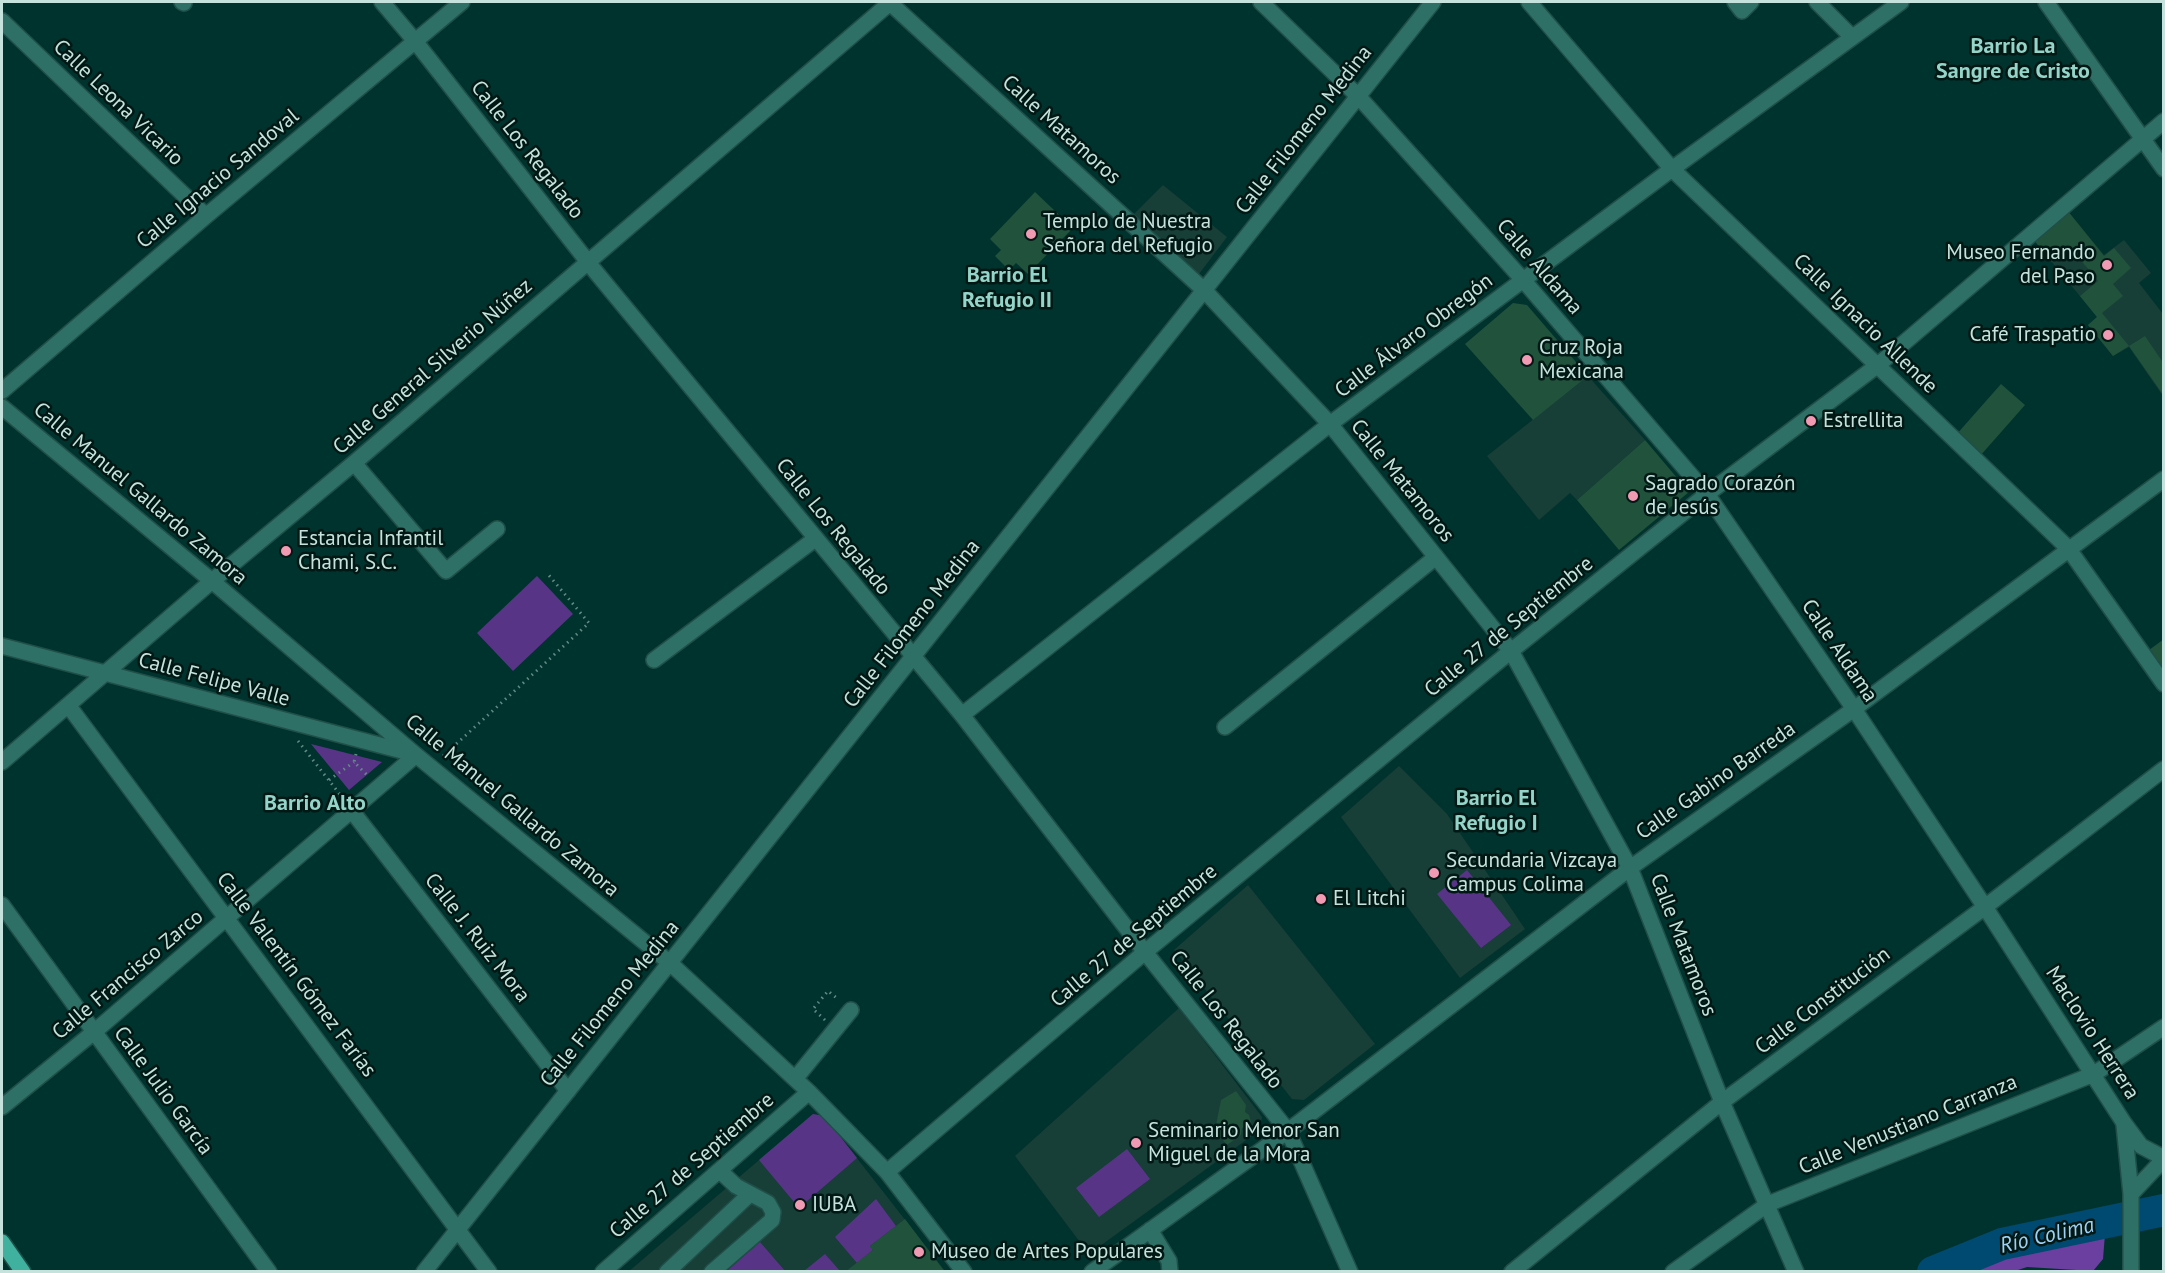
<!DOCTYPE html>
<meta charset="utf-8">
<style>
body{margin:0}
#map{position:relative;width:2165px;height:1273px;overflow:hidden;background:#00332d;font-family:"PT Sans",sans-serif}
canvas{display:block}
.frame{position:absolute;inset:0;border:3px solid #c5e3dc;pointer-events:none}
</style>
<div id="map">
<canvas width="2165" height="1273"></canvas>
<div class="frame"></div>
</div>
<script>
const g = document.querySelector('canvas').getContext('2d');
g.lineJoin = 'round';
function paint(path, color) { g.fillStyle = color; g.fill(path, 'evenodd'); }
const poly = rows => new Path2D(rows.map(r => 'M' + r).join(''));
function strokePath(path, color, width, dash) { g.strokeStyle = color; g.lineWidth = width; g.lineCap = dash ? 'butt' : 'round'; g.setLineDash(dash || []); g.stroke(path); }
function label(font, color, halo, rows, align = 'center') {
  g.font = font + ' "PT Sans",sans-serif'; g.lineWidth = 5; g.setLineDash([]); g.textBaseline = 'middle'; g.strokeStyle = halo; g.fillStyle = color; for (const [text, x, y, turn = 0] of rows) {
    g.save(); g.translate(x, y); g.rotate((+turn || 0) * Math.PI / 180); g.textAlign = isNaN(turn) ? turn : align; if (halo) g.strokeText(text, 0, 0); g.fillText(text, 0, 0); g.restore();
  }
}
const built = poly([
 [1163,185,1227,237,1199,274,1133,215],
 [2067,210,2104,255,2124,240,2151,273,2139,283,2163,314,2163,396,2129,347,2113,356,2088,325,2097,317,2033,239],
 [1588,376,1645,440,1577,500,1570,493,1539,520,1487,456],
 [1399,766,1447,814,1525,929,1460,978,1341,817],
 [1248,885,1375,1044,1304,1100,1292,1099,1174,950],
 [1179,1008,1262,1117,1260,1130,1089,1254,1015,1156],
 [813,1114,824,1116,945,1271,628,1272]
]);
const green = poly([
 [537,576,573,614,513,671,477,633],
 [311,744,382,762,349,790],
 [1467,870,1511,925,1481,948,1437,894],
 [813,1114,824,1116,857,1158,799,1208,759,1160],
 [1127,1149,1150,1179,1099,1217,1076,1188],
 [876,1199,896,1226,870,1246,873,1250,857,1263,835,1237],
 [760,1242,785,1271,727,1271],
 [825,1254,840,1271,804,1271]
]);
const forest = poly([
 [2088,1230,2105,1234,2103,1259,2093,1271,2027,1267,2015,1271,1957,1271,2005,1250,2022,1254,2035,1242]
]);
const river = poly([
 [1933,1272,2002,1244,2164,1210]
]);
const building = poly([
 [1035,192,1073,228,1028,274,1016,263,1009,270,995,256,1001,250,990,239],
 [2067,210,2104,256,2114,248,2131,268,2113,284,2123,296,2102,313,2129,346,2145,336,2164,364,2164,396,2129,346,2113,356,2088,325,2097,317,2080,296,2098,281,2070,247,2052,262,2033,239],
 [1513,303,1527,305,1588,376,1533,420,1465,344],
 [2001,384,2025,405,1980,456,1956,435],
 [1645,440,1689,492,1619,550,1577,500],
 [2164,639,2164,677,2145,653],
 [1236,1091,1246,1105,1245,1112,1249,1115,1251,1122,1247,1127,1242,1128,1241,1135,1227,1145,1215,1130,1221,1100],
 [905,1219,945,1272,845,1272,873,1250,870,1246]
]);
const path = poly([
 [298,741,342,797],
 [356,754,354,762,369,777],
 [443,756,589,623,547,573],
 [329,780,354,762],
 [825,1020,813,1009,828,991,839,1000]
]);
const minor = poly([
 [182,2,184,3],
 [382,2,415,41,595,271,962,715,1145,952,1288,1131,1350,1272],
 [889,2,1204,290,1330,424,1511,651,1630,868,1722,1102,1796,1272],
 [1261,2,1358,96,1524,281,1707,494,1854,709,1985,907,2124,1123,2141,1146,2164,1158],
 [1529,2,1672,169,2068,548,2164,684],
 [1735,2,1742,11,1751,2],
 [1817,2,1852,37],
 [2046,2,2164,169],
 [2,21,206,216],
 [2,391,206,216,462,2],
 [2,407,212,581,416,755,670,963,809,1092,887,1172,964,1272],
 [354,463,446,571,497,529],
 [2,646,410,753],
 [654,660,815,539],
 [68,705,489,1272],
 [962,715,1330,424,1672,169,1901,2],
 [1225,727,1436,557],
 [2,762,212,581,354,463,891,2],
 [352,811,568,1091],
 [2,905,269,1272],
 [795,1079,851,1010],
 [2,1107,94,1032,416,755],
 [2124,1125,2131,1194,2131,1272],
 [887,1172,1145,952,1511,651,1707,494,1878,365,2164,121],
 [2131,1194,2164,1159],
 [1150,1230,1169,1261,1170,1272],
 [424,1272,1433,2],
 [603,1272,809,1092],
 [667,1272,750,1194],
 [712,1272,772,1220,773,1212,768,1203,736,1186,720,1171],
 [1092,1272,1288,1131,1630,868,1854,709,2164,479],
 [1512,1272,1722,1102,1985,907,2164,769],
 [1673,1272,1768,1204,2094,1074,2164,1027]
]);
const major = poly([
 [2,1242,23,1272]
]);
const markers = [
 [1031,234,6,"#f19ab3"],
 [2107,265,6,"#f19ab3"],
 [2108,335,6,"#f19ab3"],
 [1527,360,6,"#f19ab3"],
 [1811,421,6,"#f19ab3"],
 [1633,496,6,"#f19ab3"],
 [286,551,6,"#f19ab3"],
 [1434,873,6,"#f19ab3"],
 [1321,899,6,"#f19ab3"],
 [1136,1143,6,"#f19ab3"],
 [800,1205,6,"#f19ab3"],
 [919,1252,6,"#f19ab3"]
];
const streetNames = [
 ["Calle Leona Vicario",118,103,44],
 ["Calle Matamoros",1061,130,42],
 ["Calle Filomeno Medina",1304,130,-52],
 ["Calle Los Regalado",527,150,52],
 ["Calle Ignacio Sandoval",218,179,-40],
 ["Calle Aldama",1539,267,49],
 ["Calle Ignacio Allende",1865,324,44],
 ["Calle Álvaro Obregón",1414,336,-37],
 ["Calle General Silverio Núñez",433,367,-41],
 ["Calle Matamoros",1402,481,51],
 ["Calle Manuel Gallardo Zamora",140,494,40],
 ["Calle Los Regalado",833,527,51],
 ["Calle Filomeno Medina",912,624,-52],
 ["Calle 27 de Septiembre",1509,627,-39],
 ["Calle Aldama",1839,651,56],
 ["Calle Felipe Valle",214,680,15],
 ["Calle Gabino Barreda",1716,781,-35],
 ["Calle Manuel Gallardo Zamora",512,806,40],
 ["Calle 27 de Septiembre",1134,936,-40],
 ["Calle J. Ruiz Mora",477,938,52],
 ["Calle Matamoros",1683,945,69],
 ["Calle Francisco Zarco",128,975,-40],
 ["Calle Valentín Gómez Farías",296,975,53],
 ["Calle Constitución",1823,1001,-37],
 ["Calle Filomeno Medina",610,1004,-51],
 ["Calle Los Regalado",1226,1020,52],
 ["Maclovio Herrera",2092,1033,57],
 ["Calle Julio García",163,1091,54],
 ["Calle Venustiano Carranza",1908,1125,-22],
 ["Calle 27 de Septiembre",692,1166,-41]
];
const poiNames = [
 ["Templo de Nuestra",1043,222],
 ["Señora del Refugio",1043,246],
 ["Museo Fernando",2095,253,"right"],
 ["del Paso",2095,277,"right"],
 ["Café Traspatio",2096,335,"right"],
 ["Cruz Roja",1539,348],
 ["Mexicana",1539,372],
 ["Estrellita",1823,421],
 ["Sagrado Corazón",1645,484],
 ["de Jesús",1645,508],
 ["Estancia Infantil",298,539],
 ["Chami, S.C.",298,563],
 ["Secundaria Vizcaya",1446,861],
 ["Campus Colima",1446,885],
 ["El Litchi",1333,899],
 ["Seminario Menor San",1148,1131],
 ["Miguel de la Mora",1148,1155],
 ["IUBA",812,1205],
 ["Museo de Artes Populares",931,1252]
];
const neighbourhoodNames = [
 ["Barrio La",2013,47],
 ["Sangre de Cristo",2013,72],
 ["Barrio El",1007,276],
 ["Refugio II",1007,301],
 ["Barrio El",1496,799],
 ["Refugio I",1496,824],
 ["Barrio Alto",315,804]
];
const waterNames = [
 ["Río Colima",2047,1236,-13]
];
paint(built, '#173e37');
paint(green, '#583487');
paint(forest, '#6a3fa0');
strokePath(river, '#004970', 32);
paint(building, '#21523c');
strokePath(minor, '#204f49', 18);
strokePath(major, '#204f49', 18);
strokePath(path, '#638b85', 3, [1.5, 4.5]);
strokePath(minor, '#2f7066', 15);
strokePath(major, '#40b09f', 15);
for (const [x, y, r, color] of markers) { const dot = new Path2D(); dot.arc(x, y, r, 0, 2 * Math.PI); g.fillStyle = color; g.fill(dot); strokePath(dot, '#011814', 2); }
label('21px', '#c5e3dc', '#011814', streetNames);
label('21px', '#c5e3dc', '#011814', poiNames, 'left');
label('bold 22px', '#95d4c8', '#011814', neighbourhoodNames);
label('italic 22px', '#9ecff4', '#011814', waterNames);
</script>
